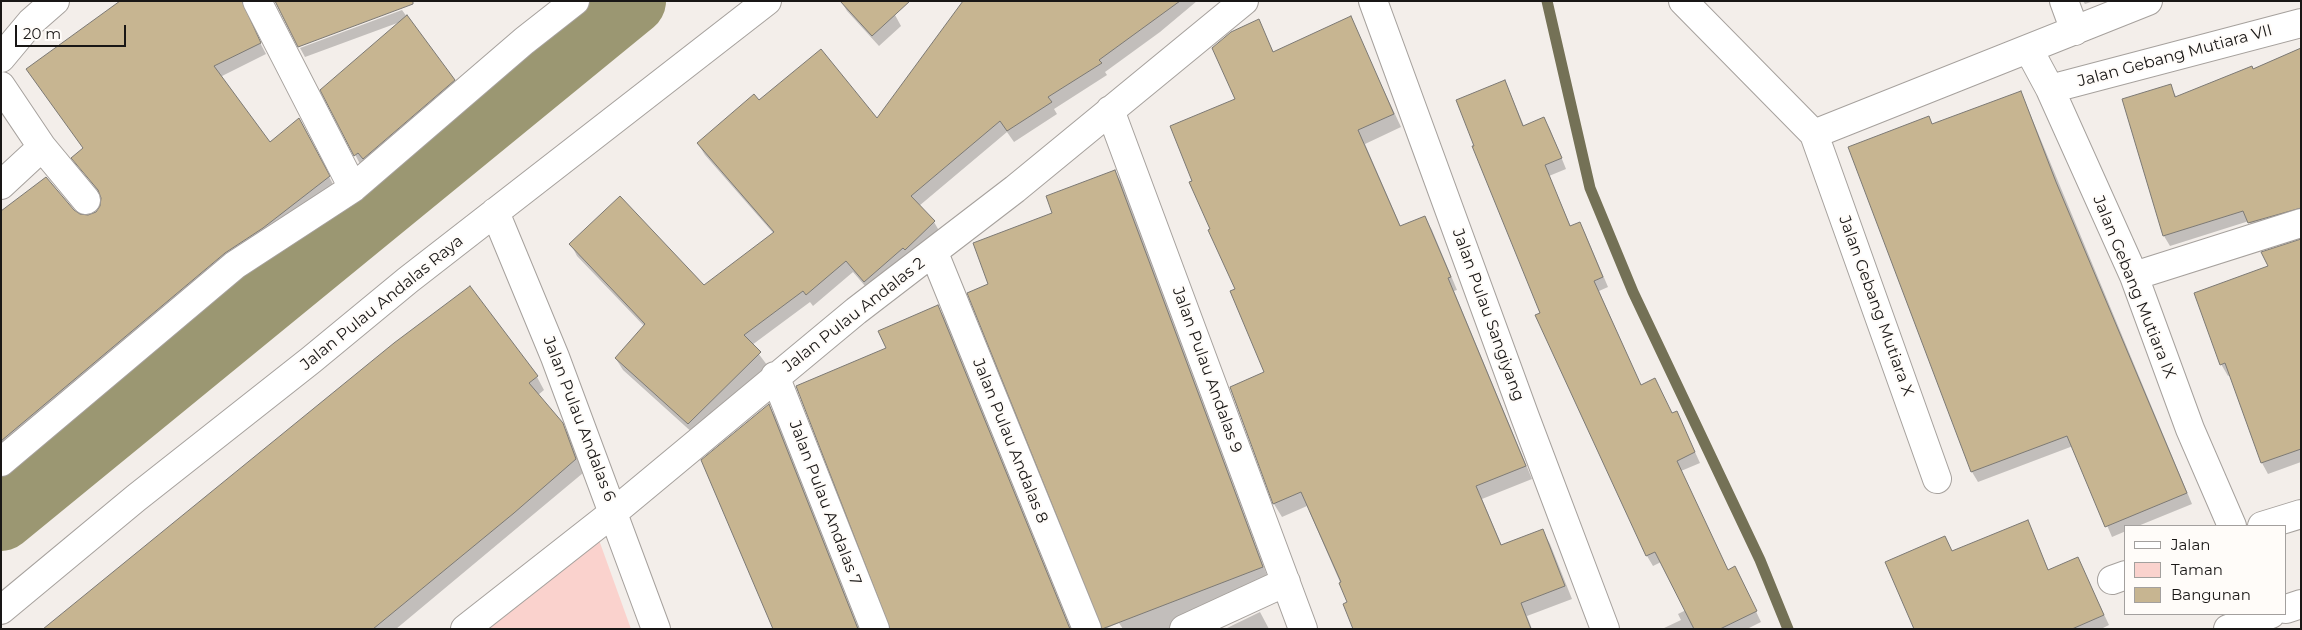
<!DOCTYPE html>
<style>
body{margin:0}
#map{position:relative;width:2302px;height:630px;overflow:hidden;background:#f3eeea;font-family:Montserrat,sans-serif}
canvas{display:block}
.frame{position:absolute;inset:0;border:2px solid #191716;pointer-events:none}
.legend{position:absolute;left:2124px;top:525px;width:162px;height:90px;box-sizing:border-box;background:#fffcf9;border:1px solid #a3a09e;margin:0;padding:6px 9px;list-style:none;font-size:15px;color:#191716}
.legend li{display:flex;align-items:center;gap:10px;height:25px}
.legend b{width:25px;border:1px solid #a3a09e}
.scale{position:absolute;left:15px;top:25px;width:111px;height:22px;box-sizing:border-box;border:2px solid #191716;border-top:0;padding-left:6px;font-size:15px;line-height:18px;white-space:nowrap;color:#191716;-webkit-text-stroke:4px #fffcf9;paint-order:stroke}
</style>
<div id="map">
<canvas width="2302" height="630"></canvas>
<div class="frame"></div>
<ul class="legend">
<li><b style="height:6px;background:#fff"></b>Jalan</li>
<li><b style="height:14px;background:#fad2cd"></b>Taman</li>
<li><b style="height:14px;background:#c7b591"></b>Bangunan</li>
</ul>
<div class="scale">20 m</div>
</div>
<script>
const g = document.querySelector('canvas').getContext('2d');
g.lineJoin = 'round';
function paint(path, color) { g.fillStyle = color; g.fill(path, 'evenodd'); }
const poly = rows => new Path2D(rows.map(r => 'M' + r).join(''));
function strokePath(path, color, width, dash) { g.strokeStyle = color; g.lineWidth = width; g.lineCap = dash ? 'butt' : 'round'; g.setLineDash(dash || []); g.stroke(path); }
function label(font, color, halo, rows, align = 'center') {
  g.font = font + ' Montserrat,sans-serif'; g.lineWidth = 4; g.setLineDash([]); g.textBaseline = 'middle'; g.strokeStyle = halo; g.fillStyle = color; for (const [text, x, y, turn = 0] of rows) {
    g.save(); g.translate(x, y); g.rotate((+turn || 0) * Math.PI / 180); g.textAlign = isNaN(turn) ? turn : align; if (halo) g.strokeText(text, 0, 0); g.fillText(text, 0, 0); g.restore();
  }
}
const green = poly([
 [599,540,631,629,489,629]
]);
const shadow = poly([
 [122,1,252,1,247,11,248,20,266,54,220,77,270,144,305,130,335,188,1,457,1,213,74,211,81,216,88,217,96,213,102,205,102,197,73,158,135,110,75,136,28,70],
 [841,1,882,1,895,15,901,26,879,46,847,11],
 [964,1,1197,1,1160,32,1105,72,1107,75,1054,109,1057,114,1014,142,1007,132,919,206,934,222,941,234,871,293,853,272,813,306,810,302,752,345,767,365,695,435,623,370,616,359,645,327,577,256,571,244,704,287,774,234,705,155,698,144,759,102,877,120],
 [2083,1,2094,1,2085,4],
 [402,10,460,91,361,166,322,90,400,22,305,57,300,48],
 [1350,18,1401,127,1365,144,1401,227,1425,217,1432,230,1457,290,1454,291,1532,479,1482,499,1502,546,1543,531,1550,544,1572,599,1527,616,1532,629,1354,629,1349,603,1307,506,1282,517,1274,504,1231,387,1266,373,1236,289,1194,181,1237,100,1258,21,1274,53],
 [2301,48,2301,209,2255,232,2249,221,2170,246,2164,236,2124,100,2170,85,2177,98,2253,69],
 [1505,81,1524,126,1544,119,1550,129,1566,169,1549,176,1571,227,1580,223,1585,233,1608,287,1599,291,1641,386,1682,423,1700,463,1681,471,1728,571,1740,578,1761,622,1747,629,1662,629,1681,620,1678,614,1686,610,1661,562,1653,566,1647,556,1537,315,1541,313],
 [2021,92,2192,504,2138,526,2126,526,2126,531,2112,537,2073,446,1978,482,1972,472,1933,125],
 [1115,172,1121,182,1268,578,1179,629,1123,629,1119,623,1107,628,1101,617,990,285,1054,214],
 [2301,256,2301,462,2268,474,2262,463,2230,375,2228,376,2221,364],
 [938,307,944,317,1071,629,891,629,887,349],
 [537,377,544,390,538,395,562,423,570,437,583,473,396,629,44,629],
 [769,405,775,416,859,629,775,629],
 [2027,521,2049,571,2078,559,2109,625,2101,629,1916,629,1945,538,1952,552],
 [1260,612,1269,629,1225,629]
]);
const stream = poly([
 [1547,1,1590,188,1633,292,1760,560,1788,629]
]);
const river = poly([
 [1,517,632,1]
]);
const building = poly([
 [120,1,242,1,261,43,214,66,270,142,299,118,330,176,263,228,225,253,1,441,1,211,46,177,74,210,80,214,88,215,96,212,100,206,101,198,98,190,71,158,83,148,26,69,120,1],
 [275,1,413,1,413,4,298,47,275,1],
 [840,1,910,1,872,36,840,1],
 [963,1,1180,1,1099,60,1102,63,1048,97,1052,102,1007,131,1000,121,911,196,935,221,905,250,903,248,864,282,846,261,806,295,803,291,744,335,761,352,688,424,615,358,645,324,569,244,620,196,704,285,774,232,697,143,754,94,759,100,821,49,877,118,963,1],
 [407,15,455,80,363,159,358,153,354,156,320,90,407,15],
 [1351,16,1394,114,1358,130,1400,226,1425,216,1451,277,1448,278,1526,466,1476,486,1501,545,1543,529,1565,586,1521,603,1531,629,1353,629,1343,604,1347,602,1339,583,1341,582,1301,492,1273,504,1230,387,1264,372,1230,291,1235,289,1208,230,1210,229,1189,182,1192,181,1170,126,1235,99,1212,48,1231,32,1259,19,1273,52,1351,16],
 [2301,48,2301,208,2248,223,2243,211,2163,236,2122,99,2171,84,2175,97,2252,66,2253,69,2301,48],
 [1505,80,1523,126,1544,117,1562,158,1545,165,1570,226,1580,222,1603,277,1594,281,1641,385,1655,378,1672,413,1677,411,1695,452,1677,461,1728,570,1735,566,1757,611,1720,629,1694,629,1655,552,1646,556,1535,315,1540,313,1472,146,1474,146,1456,100,1505,80],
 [2021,91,2056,182,2187,493,2105,527,2067,436,1971,472,1848,147,1929,116,1932,124,2021,91],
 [1115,170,1263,567,1102,629,967,293,988,284,973,243,1052,213,1046,196,1115,170],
 [2301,239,2301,449,2261,463,2225,363,2220,365,2194,293,2268,266,2261,252,2301,239],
 [470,286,538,376,529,383,563,423,576,459,514,513,373,629,43,629,394,343,470,286],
 [938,305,1070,629,890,629,796,386,886,348,878,331,938,305],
 [769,404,858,629,773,629,701,460,769,404],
 [2028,520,2048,570,2078,557,2104,615,2072,629,1914,629,1885,562,1945,536,1952,551,2028,520]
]);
const street = poly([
 [257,1,353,188],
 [1373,1,1525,417,1605,629],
 [1683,1,1814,134,1937,479],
 [2064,1,2075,31],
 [2029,50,2050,89,2134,276,2190,429,2232,526],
 [1,58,31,22,55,1],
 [1,86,42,147,86,200],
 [2050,89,2301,23],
 [1110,110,1303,629],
 [1814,134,2148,1],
 [1,185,42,147],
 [495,212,555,357,656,629],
 [934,253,1087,629],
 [2134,276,2301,223],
 [775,376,875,629],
 [1,462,235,265,353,188,524,41,575,1],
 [2262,526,2301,514],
 [2112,580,2126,575],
 [2286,609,2301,604],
 [1,610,136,498,311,360,408,280,767,1],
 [465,629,614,512,856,311,1015,189,1244,1],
 [1184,629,1286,582],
 [2228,629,2271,614]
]);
const streetNames = [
 ["Jalan Gebang Mutiara VII",2175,56,-15],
 ["Jalan Gebang Mutiara IX",2134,287,68],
 ["Jalan Pulau Andalas Raya",382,303,-39],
 ["Jalan Gebang Mutiara X",1876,306,70],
 ["Jalan Pulau Andalas 2",854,315,-38],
 ["Jalan Pulau Sangiyang",1488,315,70],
 ["Jalan Pulau Andalas 9",1207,370,70],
 ["Jalan Pulau Andalas 6",579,419,69],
 ["Jalan Pulau Andalas 8",1010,441,68],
 ["Jalan Pulau Andalas 7",825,503,69]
];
paint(green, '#fad2cd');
paint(shadow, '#0003');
strokePath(stream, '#747156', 11);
strokePath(river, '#9b9772', 68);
paint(building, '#c7b591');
strokePath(building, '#7c7974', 1);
strokePath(street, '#a6a19d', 30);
strokePath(street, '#fff', 28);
label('16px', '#191716', '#fffcf9', streetNames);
</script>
